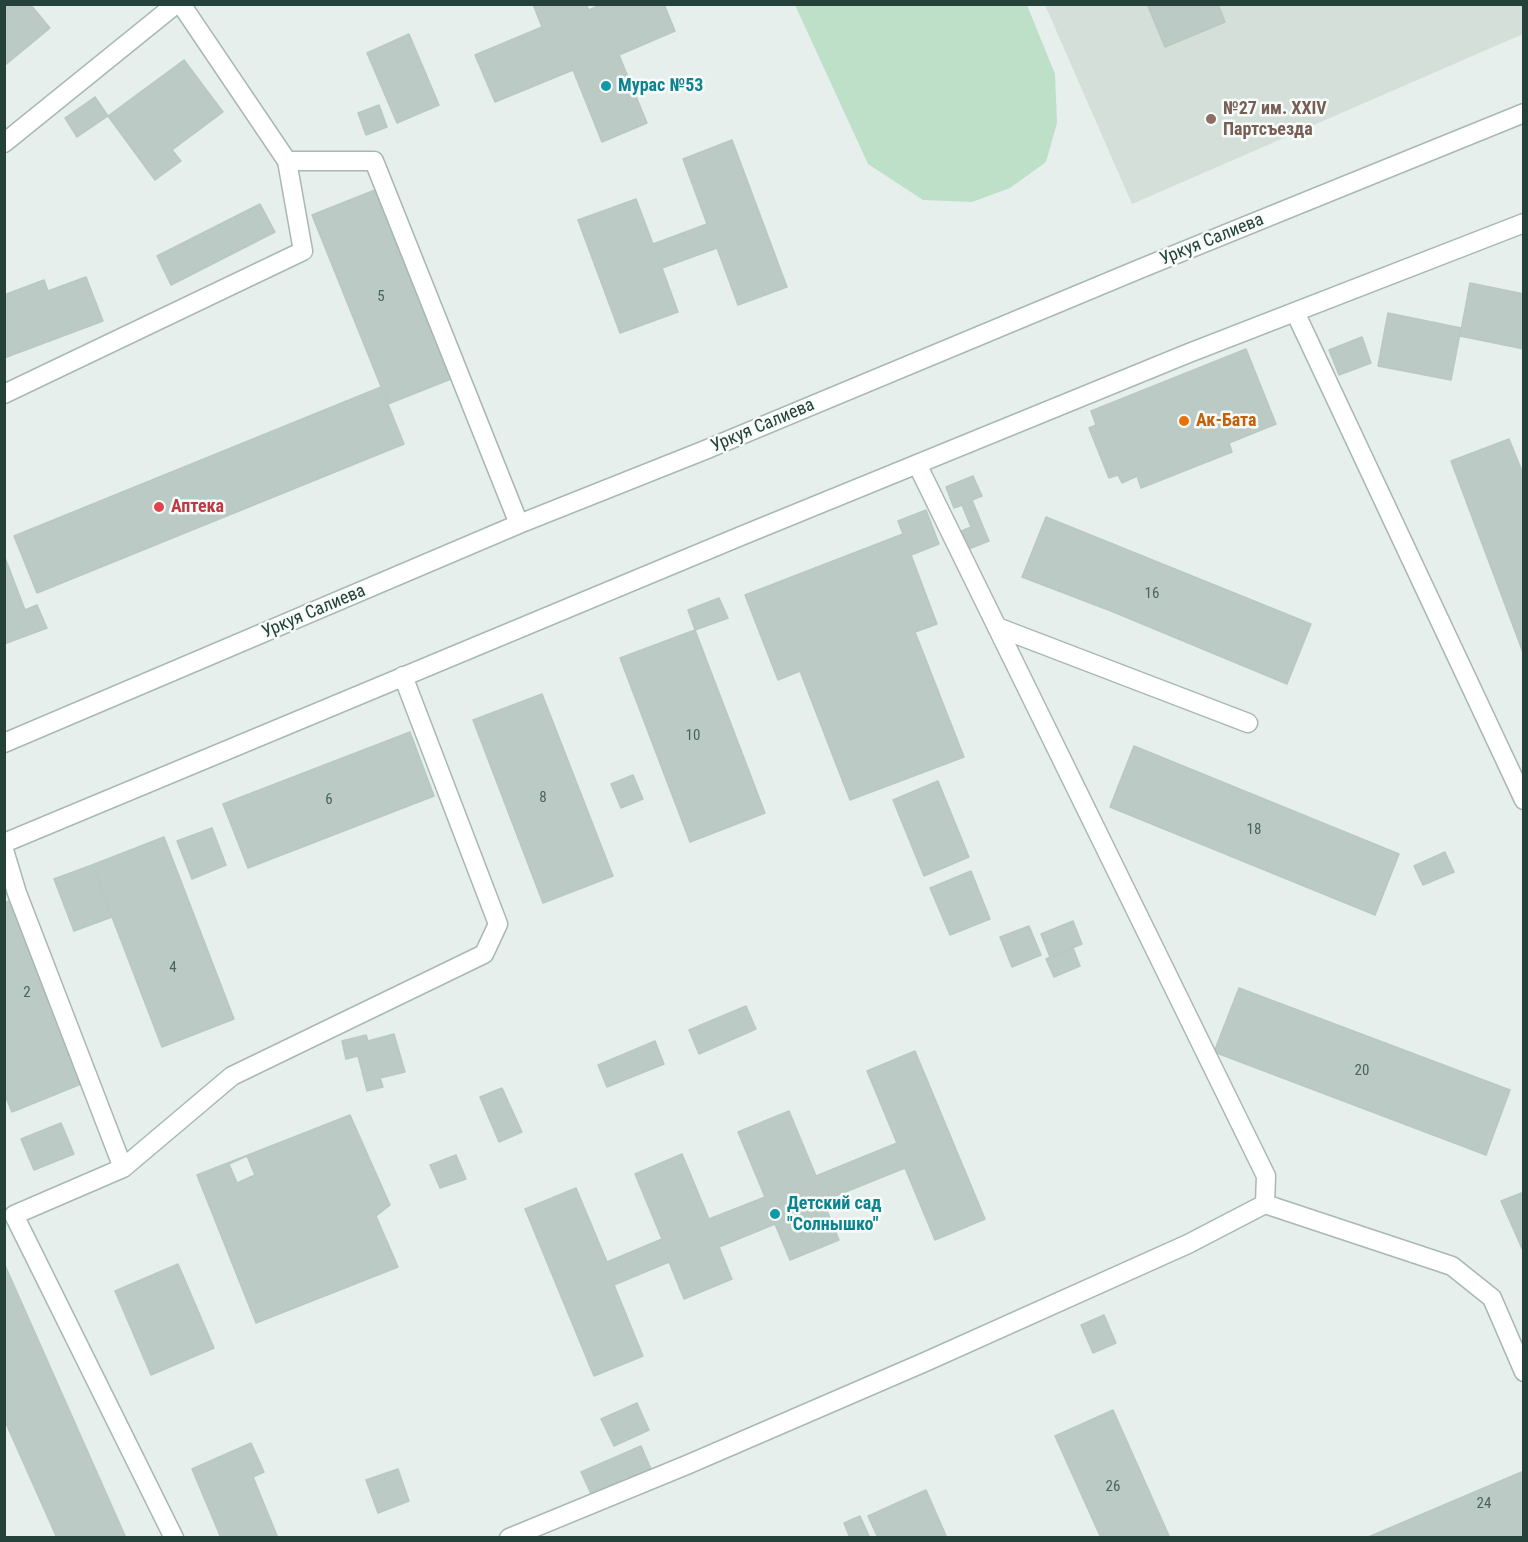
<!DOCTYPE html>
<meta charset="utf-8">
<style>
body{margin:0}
#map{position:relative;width:1528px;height:1542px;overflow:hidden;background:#e6efeb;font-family:"Roboto Condensed",sans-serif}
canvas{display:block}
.frame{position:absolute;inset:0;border:6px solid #24423a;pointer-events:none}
</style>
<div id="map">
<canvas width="1528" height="1542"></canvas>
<div class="frame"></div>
</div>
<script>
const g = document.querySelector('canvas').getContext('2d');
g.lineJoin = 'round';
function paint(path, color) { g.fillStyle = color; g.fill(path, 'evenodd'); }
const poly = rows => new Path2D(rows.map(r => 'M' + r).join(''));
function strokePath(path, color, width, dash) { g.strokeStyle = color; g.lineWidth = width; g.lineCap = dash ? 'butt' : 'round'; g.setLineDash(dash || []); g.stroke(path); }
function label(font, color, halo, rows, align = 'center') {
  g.font = font + ' "Roboto Condensed",sans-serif'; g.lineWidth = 5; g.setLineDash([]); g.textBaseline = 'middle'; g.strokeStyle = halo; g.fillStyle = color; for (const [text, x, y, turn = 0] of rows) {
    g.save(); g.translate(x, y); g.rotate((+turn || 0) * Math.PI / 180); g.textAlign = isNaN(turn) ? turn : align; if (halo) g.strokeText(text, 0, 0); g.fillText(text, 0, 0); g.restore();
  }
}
const built = poly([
 [1045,5,1523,5,1523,34,1132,204]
]);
const green = poly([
 [795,5,1027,5,1055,74,1057,123,1046,162,1010,188,972,202,923,200,868,164]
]);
const building = poly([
 [4,4,30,4,50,28,4,66,4,4],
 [533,4,586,4,589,10,602,4,664,4,675,31,619,55,647,123,602,142,573,70,495,102,475,55,542,27,533,4],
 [1147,4,1218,4,1225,22,1165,47,1147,4],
 [409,34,439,105,397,123,367,53,409,34],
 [184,60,223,112,172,150,181,161,155,180,108,116,184,60],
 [95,97,108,116,77,137,65,118,95,97],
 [379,105,387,127,366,135,358,113,379,105],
 [732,140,787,287,738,305,717,248,662,268,678,312,620,333,578,220,636,199,653,244,707,224,683,159,732,140],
 [375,190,451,379,388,404,312,215,375,190],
 [260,204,275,232,171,285,157,256,260,204],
 [86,277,103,321,4,358,4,295,44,280,48,291,86,277],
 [1470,283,1524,294,1524,349,1460,336,1470,283],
 [1388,313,1461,328,1451,380,1378,366,1388,313],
 [1362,337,1371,363,1339,375,1329,350,1362,337],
 [1246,349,1276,424,1229,443,1232,452,1141,488,1137,476,1122,483,1118,475,1109,478,1089,428,1096,425,1091,411,1246,349],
 [381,387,404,444,37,593,14,536,381,387],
 [1509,439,1524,476,1524,655,1451,461,1509,439],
 [973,476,982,496,972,500,989,541,966,550,959,532,971,527,962,505,954,508,946,487,973,476],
 [926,510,939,544,911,555,937,624,915,632,964,757,850,800,800,671,778,680,745,595,903,534,898,521,926,510],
 [1046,517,1311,624,1287,684,1111,611,1022,577,1046,517],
 [4,555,25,610,37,605,47,628,4,644,4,555],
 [719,598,728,618,695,630,688,610,719,598],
 [695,630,765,813,690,842,620,658,695,630],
 [542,694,613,876,543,903,473,720,542,694],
 [410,732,434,796,248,868,223,804,410,732],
 [1134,746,1399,854,1375,915,1110,807,1134,746],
 [633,775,643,799,621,808,611,784,633,775],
 [938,781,969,857,924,876,893,800,938,781],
 [212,828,226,865,192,879,177,841,212,828],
 [164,837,234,1019,162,1047,92,865,164,837],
 [1445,852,1454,872,1423,885,1414,866,1445,852],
 [92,865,112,917,74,931,54,879,92,865],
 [971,871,990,919,950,935,930,888,971,871],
 [12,900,86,1082,12,1112,4,1093,4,903,12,900],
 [1073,921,1082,944,1050,957,1041,934,1073,921],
 [1029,926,1041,955,1012,967,1000,937,1029,926],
 [1073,948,1080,966,1054,977,1046,959,1073,948],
 [1239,988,1510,1090,1486,1155,1214,1052,1239,988],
 [746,1006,756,1029,699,1054,689,1030,746,1006],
 [394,1034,405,1072,380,1078,383,1087,367,1091,358,1056,346,1059,342,1041,366,1035,368,1041,394,1034],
 [655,1041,664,1064,607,1087,598,1065,655,1041],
 [915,1051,985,1219,935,1240,905,1168,823,1201,839,1240,790,1260,775,1224,719,1247,732,1279,684,1299,669,1262,614,1285,643,1356,594,1376,525,1209,576,1188,607,1262,662,1239,635,1174,682,1154,709,1219,765,1197,738,1132,789,1111,816,1176,897,1143,867,1071,915,1051],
 [502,1088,522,1132,499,1142,480,1097,502,1088],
 [350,1115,390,1205,376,1216,398,1267,256,1323,197,1175,350,1115],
 [61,1123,74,1154,34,1170,21,1139,61,1123],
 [456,1155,466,1179,440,1188,430,1165,456,1155],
 [247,1156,255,1175,237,1183,229,1164,247,1156],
 [1524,1192,1524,1253,1501,1201,1524,1192],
 [4,1263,126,1538,57,1538,4,1419,4,1263],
 [178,1264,214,1348,151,1375,115,1291,178,1264],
 [1104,1315,1116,1343,1093,1353,1081,1325,1104,1315],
 [637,1403,649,1430,614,1446,601,1419,637,1403],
 [1113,1410,1170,1538,1101,1538,1055,1436,1113,1410],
 [251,1443,264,1472,253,1477,278,1538,221,1538,192,1469,251,1443],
 [641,1446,651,1469,592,1496,581,1472,641,1446],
 [398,1469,409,1501,378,1513,366,1480,398,1469],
 [1524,1471,1524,1538,1366,1538,1524,1471],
 [926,1490,947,1538,878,1538,868,1516,926,1490],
 [860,1516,870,1538,850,1538,844,1523,860,1516]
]);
const minor = poly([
 [181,4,287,161,374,161,519,524],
 [4,143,176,4],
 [1295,312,1524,800],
 [4,394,303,251,287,161],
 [997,627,1248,723],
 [4,743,519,524,705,450,1142,268,1524,113],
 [4,843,741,536,1189,353,1524,223],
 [4,850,17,893,123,1168],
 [1265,1204,1452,1266,1492,1298,1524,1372],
 [174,1538,14,1215,123,1168,232,1076,484,954,498,924,403,676],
 [509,1538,689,1464,925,1362,1188,1244,1265,1204,1266,1176,917,464]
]);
const markers = [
 [606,86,6,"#0f9aa8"],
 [1211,119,6,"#8d6e63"],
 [1184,421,6,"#e8710a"],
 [159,507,6,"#e0444e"],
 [775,1214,6,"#0f9aa8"]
];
const numberNames = [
 ["5",381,297],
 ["16",1152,594],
 ["10",693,736],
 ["8",543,798],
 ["6",329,800],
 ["18",1254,830],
 ["4",173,968],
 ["2",27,993],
 ["20",1362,1071],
 ["26",1113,1487],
 ["24",1484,1504]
];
const cultureNames = [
 ["Мурас №53",618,86],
 ["Детский сад",787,1204],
 ["\"Солнышко\"",787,1225]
];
const educationNames = [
 ["№27 им. XXIV",1223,109],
 ["Партсъезда",1223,130]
];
const streetNames = [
 ["Уркуя Салиева",1212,240,-22],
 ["Уркуя Салиева",763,426,-23],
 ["Уркуя Салиева",314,612,-23]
];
const foodNames = [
 ["Ак-Бата",1196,421]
];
const healthNames = [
 ["Аптека",171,507]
];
paint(built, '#d4dfda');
paint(green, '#bfe0c8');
paint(building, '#bbcac4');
strokePath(building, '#b8c9c2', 1.5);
strokePath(minor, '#a8b8b2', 21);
strokePath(minor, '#fff', 18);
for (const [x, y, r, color] of markers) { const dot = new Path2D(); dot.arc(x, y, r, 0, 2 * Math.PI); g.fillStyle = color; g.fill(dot); strokePath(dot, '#f7fbf9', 2); }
label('15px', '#4a645c', null, numberNames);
label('bold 18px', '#0d838f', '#f7fbf9', cultureNames, 'left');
label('bold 18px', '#785e54', '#f7fbf9', educationNames, 'left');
label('18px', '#24423a', '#f7fbf9', streetNames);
label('bold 18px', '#c56008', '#f7fbf9', foodNames, 'left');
label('bold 18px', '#be3a42', '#f7fbf9', healthNames, 'left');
</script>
